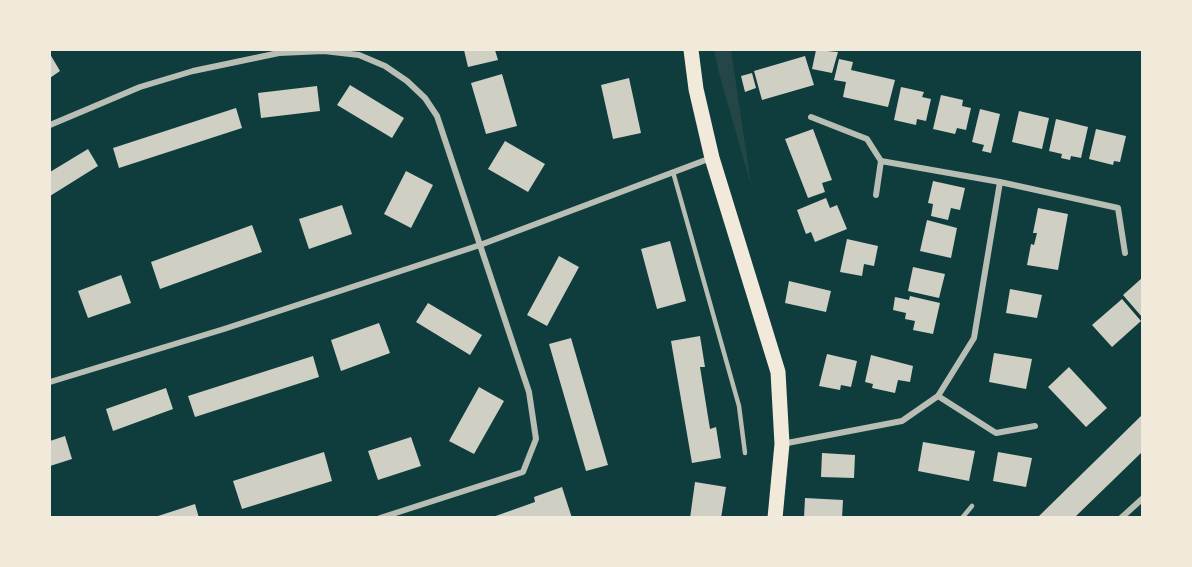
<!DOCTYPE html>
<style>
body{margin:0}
#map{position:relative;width:1192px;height:567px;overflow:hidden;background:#0f3d3e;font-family:Overpass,sans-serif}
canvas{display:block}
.frame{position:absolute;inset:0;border:51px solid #f1e9da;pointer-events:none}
</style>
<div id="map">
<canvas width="1192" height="567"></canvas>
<div class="frame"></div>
</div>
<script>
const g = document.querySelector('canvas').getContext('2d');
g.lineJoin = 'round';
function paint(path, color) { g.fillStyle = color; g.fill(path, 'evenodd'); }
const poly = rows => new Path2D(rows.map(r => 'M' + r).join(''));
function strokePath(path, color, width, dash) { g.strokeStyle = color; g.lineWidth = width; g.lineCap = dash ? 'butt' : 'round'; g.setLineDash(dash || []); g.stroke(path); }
const green = poly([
 [714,50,731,50,751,185,719,73]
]);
const building = poly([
 [464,50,495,50,498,60,468,67],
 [816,50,838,52,832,73,812,69],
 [50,54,60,71,50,78],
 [805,56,814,85,762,100,754,71],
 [839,59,853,62,851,70,895,80,888,107,843,97,846,82,834,80],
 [752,73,756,88,745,92,741,76],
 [502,74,517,126,486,134,471,83],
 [629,78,641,133,613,139,601,85],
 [350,85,404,118,392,138,337,105],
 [317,86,320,111,261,118,258,93],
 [901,87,924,92,922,97,931,99,926,121,917,119,916,125,894,120],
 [941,95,963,100,962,106,971,108,966,130,957,128,955,134,933,129],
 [236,108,242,128,119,168,113,148],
 [980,109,1000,114,991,153,982,151,984,145,972,142],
 [1019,111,1049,118,1042,149,1012,142],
 [1056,119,1088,127,1081,158,1071,156,1070,160,1061,158,1062,154,1049,151],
 [813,129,832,180,822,183,825,192,808,198,785,139],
 [1096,129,1126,136,1120,162,1114,161,1113,165,1089,159],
 [505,141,545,164,528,192,488,169],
 [88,149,98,166,50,196,50,172],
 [406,171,433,185,411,228,384,214],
 [933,181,965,188,960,210,951,208,948,220,931,216,933,204,928,203],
 [826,198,830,208,837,205,847,229,815,242,811,232,806,234,797,210],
 [342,205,352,234,309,249,299,219],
 [1038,208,1068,214,1058,270,1027,265,1031,244,1034,245,1037,233,1033,233],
 [927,220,957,228,951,258,920,251],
 [252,225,262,252,160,289,151,262],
 [847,239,878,246,874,266,864,264,862,276,840,272],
 [670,241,686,301,657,309,641,249],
 [559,256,579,267,547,326,527,315],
 [913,267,945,274,939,298,908,291],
 [121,275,131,303,88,318,78,291],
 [1142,278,1142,317,1123,295],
 [789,281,831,291,826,312,785,303],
 [1010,289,1042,295,1037,318,1006,313],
 [910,296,940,303,933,334,913,330,915,321,905,319,906,313,893,310,895,297,909,300],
 [1122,299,1141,321,1112,347,1092,325],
 [428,303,482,335,470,355,416,322],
 [379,323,390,353,341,371,331,340],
 [700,336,705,367,700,367,710,429,716,427,721,458,692,463,671,341],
 [571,338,608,465,586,471,549,344],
 [994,353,1032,359,1026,389,989,382],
 [827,354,857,361,851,387,841,385,840,390,819,386],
 [871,355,913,366,910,382,898,380,895,393,872,388,873,384,865,382],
 [313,356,319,377,195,417,188,396],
 [1069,367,1107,408,1086,427,1048,387],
 [479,387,504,401,474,454,449,441],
 [166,388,173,409,113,431,106,409],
 [1142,415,1142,451,1141,453,1074,518,1037,518],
 [65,436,72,459,50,466,50,441],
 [411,437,421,466,378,480,368,451],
 [923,442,975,451,969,481,918,471],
 [324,452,332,481,242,509,233,481],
 [998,452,1032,458,1026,487,993,481],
 [822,453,855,455,854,478,821,477],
 [695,482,726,487,721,518,690,518],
 [562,487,572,518,490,518,535,502,534,497],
 [805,498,843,500,842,518,804,518],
 [195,504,199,518,155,518,155,517]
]);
const service = poly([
 [673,172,739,406,745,453],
 [962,518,972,506]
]);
const minor = poly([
 [811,117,867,139,881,161,1000,182,1118,208,1125,253],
 [50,125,140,87,193,71,279,53,324,51,359,55,385,66,407,81,425,98,437,116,529,392,536,439,523,472,380,518],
 [876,195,881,161],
 [50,382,224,329,480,245,711,158],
 [938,396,996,433,1035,426],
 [782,444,902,421,938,396,974,338,1000,182],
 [1121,518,1142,499]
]);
const primary = poly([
 [691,50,696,89,712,158,778,372,782,444,775,518]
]);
paint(green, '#244646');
paint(building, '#cfcfc3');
strokePath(service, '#b8beb3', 4.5);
strokePath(minor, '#b8beb3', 6);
strokePath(primary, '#f1e9da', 15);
</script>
